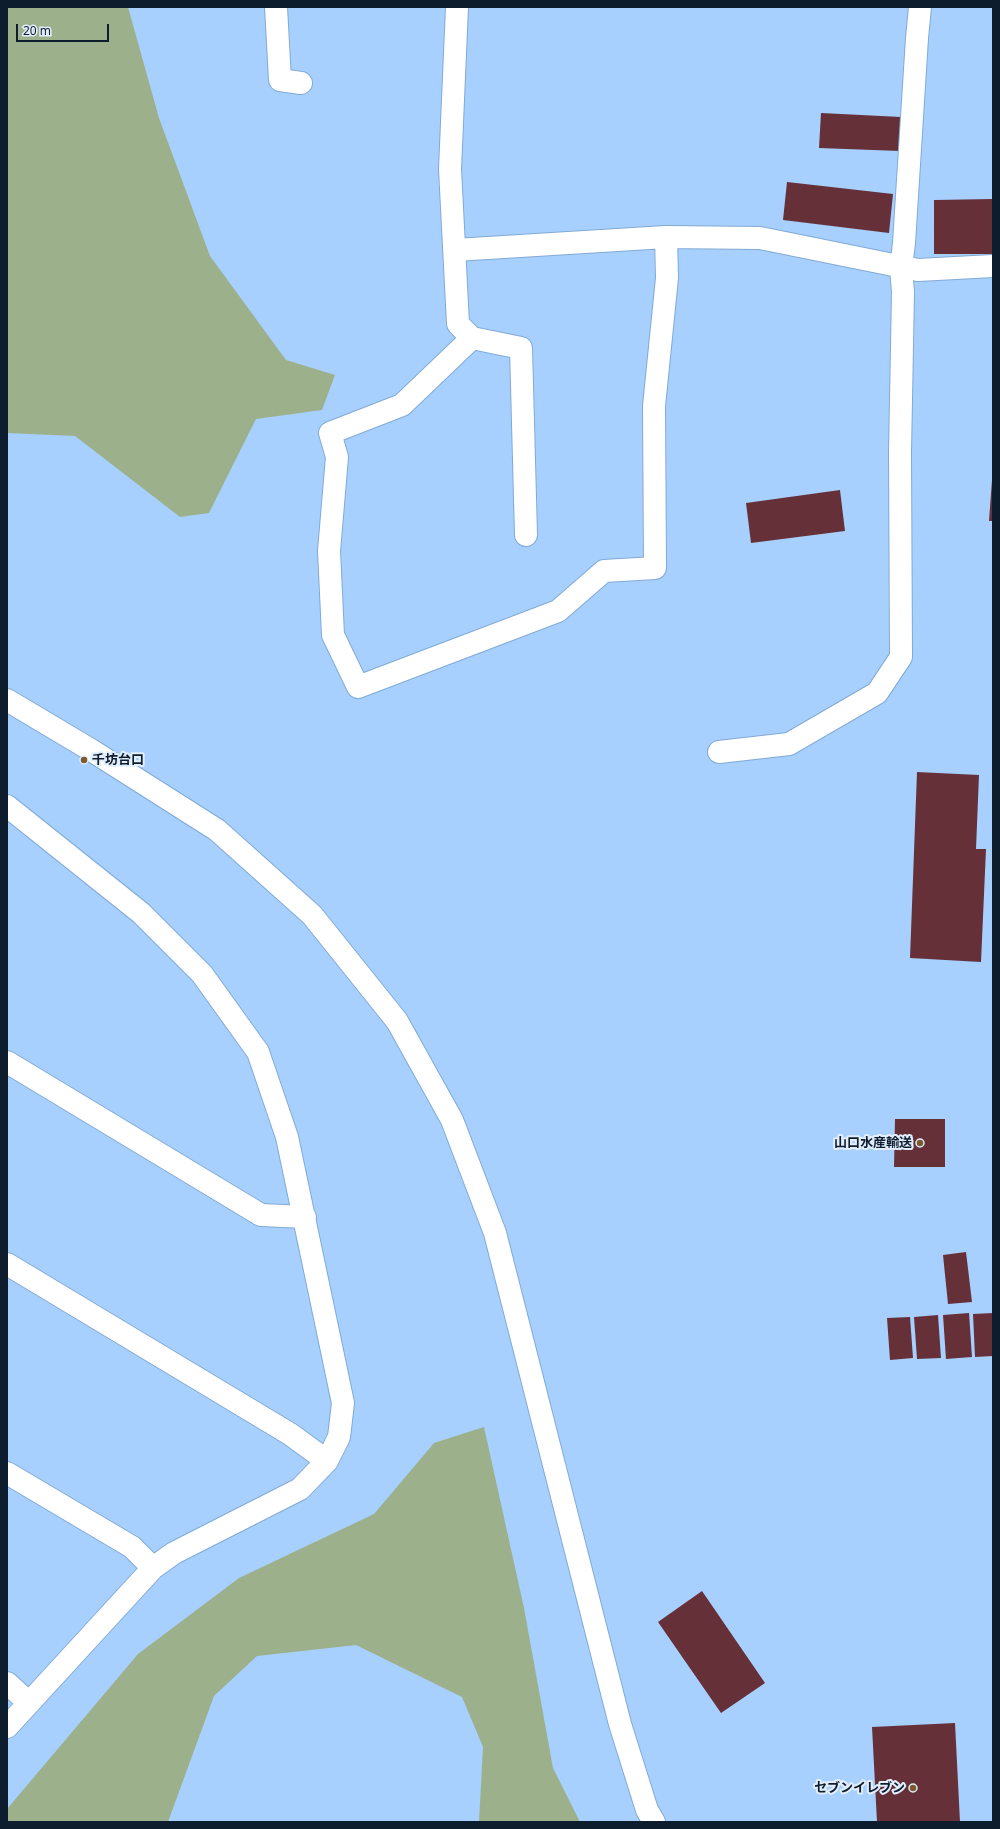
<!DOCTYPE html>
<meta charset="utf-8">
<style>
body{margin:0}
#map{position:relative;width:1000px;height:1829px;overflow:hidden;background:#a7d0fe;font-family:"Noto Sans",sans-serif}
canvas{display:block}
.frame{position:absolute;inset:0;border:8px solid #0e1d2e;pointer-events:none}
.scale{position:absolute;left:16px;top:24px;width:93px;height:18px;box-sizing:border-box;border:2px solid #0e1d2e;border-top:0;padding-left:5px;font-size:12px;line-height:14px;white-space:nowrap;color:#0e1d2e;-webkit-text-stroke:3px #e2eefc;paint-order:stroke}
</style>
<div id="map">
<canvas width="1000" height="1829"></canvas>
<div class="frame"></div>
<div class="scale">20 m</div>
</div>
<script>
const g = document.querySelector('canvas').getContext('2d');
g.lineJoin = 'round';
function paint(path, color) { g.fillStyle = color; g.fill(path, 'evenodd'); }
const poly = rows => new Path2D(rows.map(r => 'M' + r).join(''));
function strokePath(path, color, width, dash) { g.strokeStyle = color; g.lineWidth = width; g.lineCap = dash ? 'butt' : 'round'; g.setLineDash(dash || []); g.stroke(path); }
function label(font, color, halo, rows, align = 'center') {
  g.font = font + ' "Noto Sans","Noto Sans JP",sans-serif'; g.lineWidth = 4; g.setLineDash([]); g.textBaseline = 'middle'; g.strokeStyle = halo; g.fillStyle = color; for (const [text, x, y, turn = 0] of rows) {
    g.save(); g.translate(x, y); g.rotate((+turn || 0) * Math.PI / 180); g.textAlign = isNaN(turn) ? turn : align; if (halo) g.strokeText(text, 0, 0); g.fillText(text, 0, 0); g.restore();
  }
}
const green = poly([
 [7,7,128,7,159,118,210,256,286,360,335,375,322,410,256,419,209,513,180,517,75,436,7,433],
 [484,1427,524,1608,553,1768,580,1822,479,1822,483,1747,462,1697,356,1645,257,1656,214,1696,168,1822,7,1822,7,1809,138,1654,239,1578,374,1514,434,1443]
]);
const building = poly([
 [821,113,901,117,900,151,819,148],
 [787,182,893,194,889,233,783,220],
 [993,199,993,254,934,254,934,200],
 [992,480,993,480,993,521,989,521],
 [840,490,845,531,751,543,746,503],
 [917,772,979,775,976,849,986,849,981,962,910,958],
 [895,1119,945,1119,945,1167,894,1167],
 [966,1252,972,1302,948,1304,943,1255],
 [969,1313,972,1357,946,1359,943,1315],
 [993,1313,993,1356,975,1357,973,1314],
 [938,1315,941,1358,917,1359,914,1317],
 [910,1317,913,1358,890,1360,887,1318],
 [702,1591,765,1683,721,1713,658,1622],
 [955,1723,960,1822,877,1822,872,1727]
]);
const minor = poly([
 [276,7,280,80,301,83],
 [457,7,450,169,458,324,472,338,521,348,526,535],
 [455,250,666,237,760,238,918,270,993,266],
 [472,338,402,405,330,433,337,457,329,551,333,635,358,687,558,611,604,571,655,568,654,406,667,278,666,237],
 [7,700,91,750,217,830,312,915,397,1021,452,1120,495,1233,620,1724,647,1810,654,1822],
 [719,752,789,744,877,693,901,657,900,453,903,292,901,268,904,243,917,38,920,7],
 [7,806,141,913,202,974,258,1052,287,1137,343,1403,339,1437,327,1461,300,1489,174,1553,153,1568,7,1727],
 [7,1062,261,1215,305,1217],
 [7,1264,290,1434,327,1461],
 [7,1473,132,1547,153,1568],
 [7,1683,29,1703]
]);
const markers = [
 [84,760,4,"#7b5a30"],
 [920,1143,4,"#7b5a30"],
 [913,1788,4,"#7b5a30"]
];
const poiNames = [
 ["千坊台口",92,760,"left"],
 ["山口水産輸送",912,1143],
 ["セブンイレブン",905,1788]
];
paint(green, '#9db08c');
paint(building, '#663039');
strokePath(minor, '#81aad6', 24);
strokePath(minor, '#fff', 22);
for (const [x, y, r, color] of markers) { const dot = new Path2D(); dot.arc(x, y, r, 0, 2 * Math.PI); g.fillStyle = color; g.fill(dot); strokePath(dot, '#e2eefc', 1.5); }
label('bold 13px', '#0e1d2e', '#e2eefc', poiNames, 'right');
</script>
